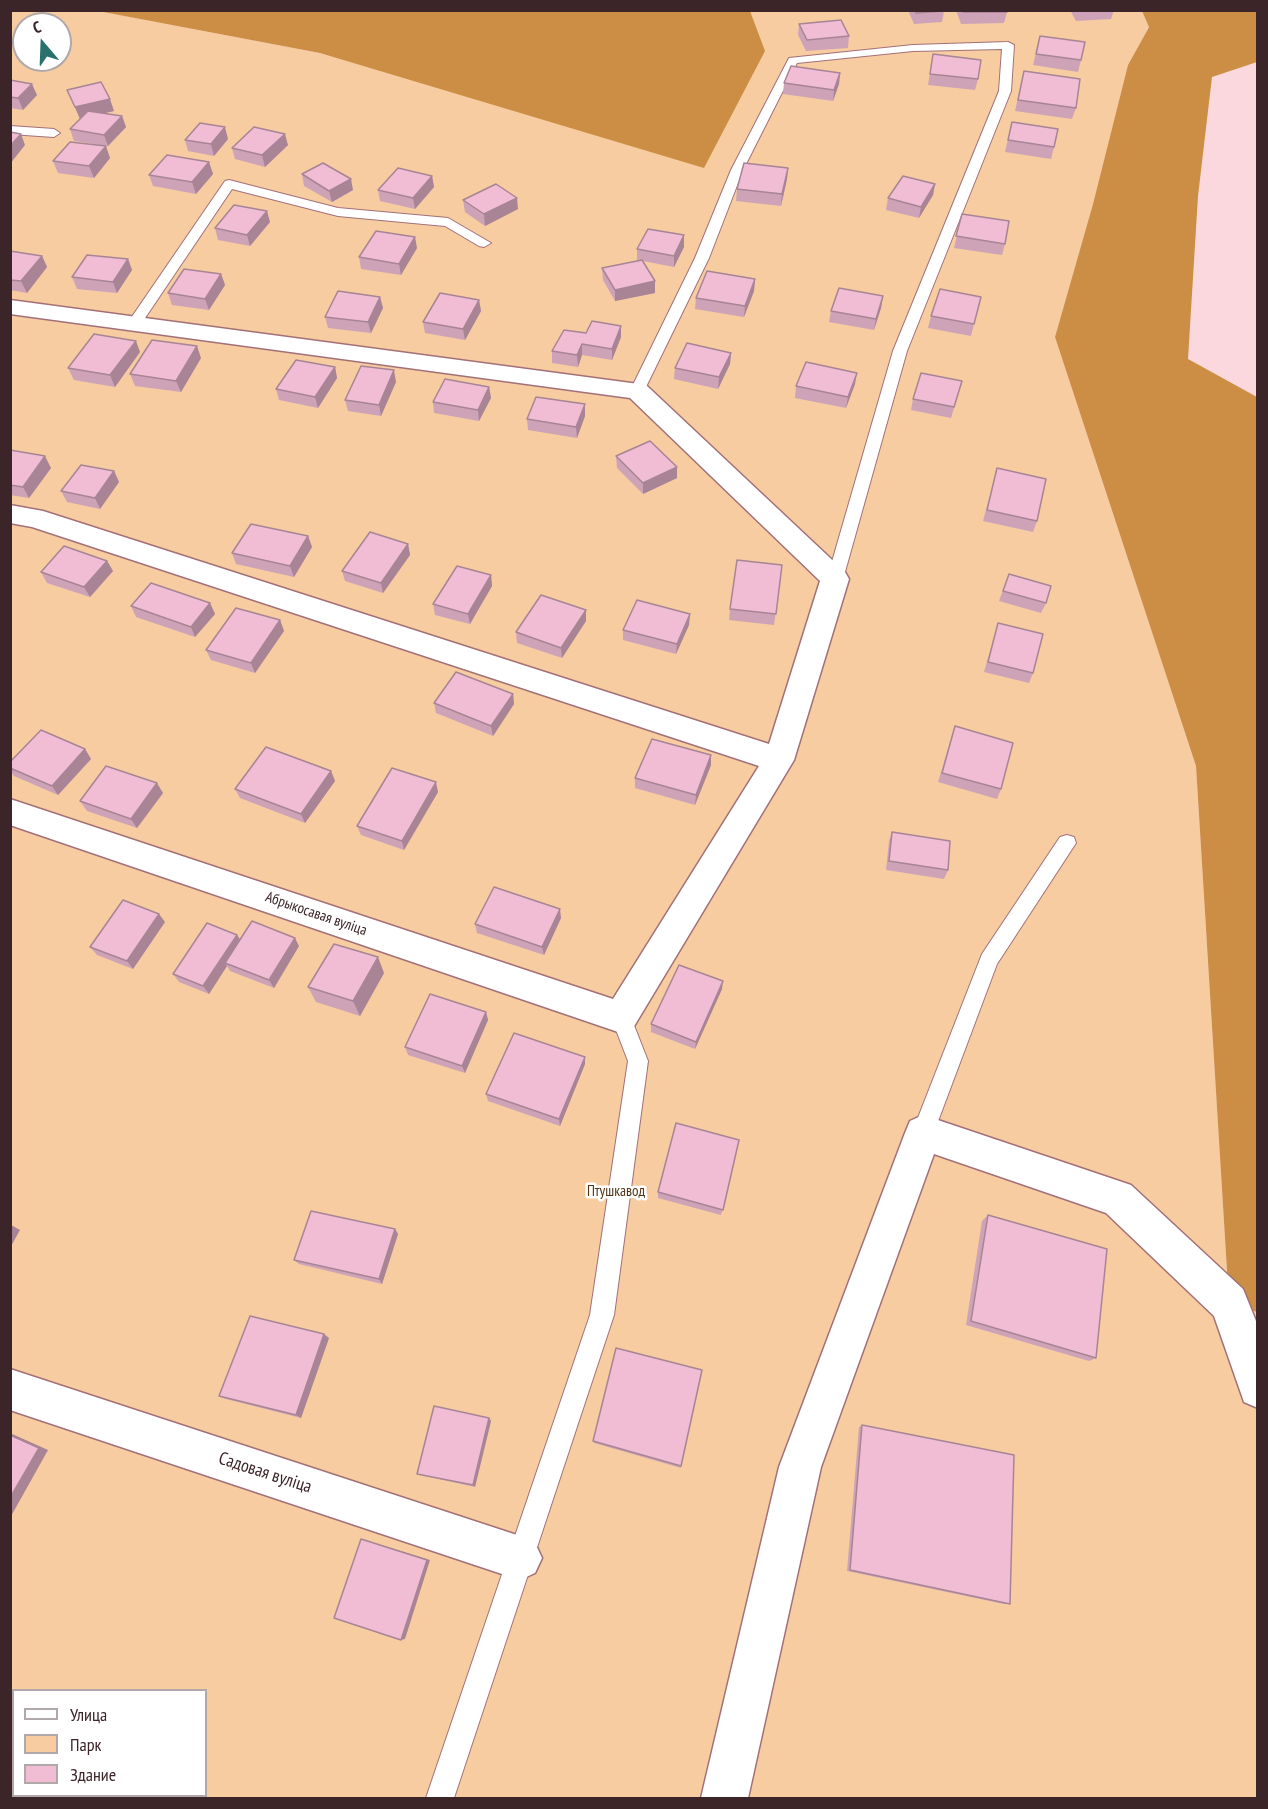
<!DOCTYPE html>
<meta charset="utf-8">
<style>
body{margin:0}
#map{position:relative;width:1268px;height:1809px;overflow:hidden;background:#fbd8dd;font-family:"PT Sans Narrow",sans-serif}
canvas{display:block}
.frame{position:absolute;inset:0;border:12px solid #3b2529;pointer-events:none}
.legend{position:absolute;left:12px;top:1689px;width:195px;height:108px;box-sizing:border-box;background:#fff;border:2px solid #b1a8a9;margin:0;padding:8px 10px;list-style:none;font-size:18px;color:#3b2529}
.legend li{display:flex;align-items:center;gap:12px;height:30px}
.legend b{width:30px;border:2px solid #b1a8a9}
.north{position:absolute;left:12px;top:12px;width:60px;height:60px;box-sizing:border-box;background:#fff;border:2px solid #b1a8a9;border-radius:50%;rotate:341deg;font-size:16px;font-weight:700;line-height:24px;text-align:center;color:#3b2529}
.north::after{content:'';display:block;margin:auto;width:21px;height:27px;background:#28716c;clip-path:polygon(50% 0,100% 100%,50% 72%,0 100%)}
</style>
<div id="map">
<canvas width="1268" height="1809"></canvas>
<div class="frame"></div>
<ul class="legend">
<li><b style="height:8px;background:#fff"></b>Улица</li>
<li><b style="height:16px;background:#f6cca0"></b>Парк</li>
<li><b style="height:16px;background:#f0bdd5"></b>Здание</li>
</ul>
<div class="north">С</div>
</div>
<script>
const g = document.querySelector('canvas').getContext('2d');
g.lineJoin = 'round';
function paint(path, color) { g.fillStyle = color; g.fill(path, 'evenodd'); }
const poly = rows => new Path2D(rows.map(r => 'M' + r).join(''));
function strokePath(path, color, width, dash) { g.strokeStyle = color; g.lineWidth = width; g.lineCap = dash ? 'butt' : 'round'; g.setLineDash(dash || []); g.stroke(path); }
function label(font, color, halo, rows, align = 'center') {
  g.font = font + ' "PT Sans Narrow",sans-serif'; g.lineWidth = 5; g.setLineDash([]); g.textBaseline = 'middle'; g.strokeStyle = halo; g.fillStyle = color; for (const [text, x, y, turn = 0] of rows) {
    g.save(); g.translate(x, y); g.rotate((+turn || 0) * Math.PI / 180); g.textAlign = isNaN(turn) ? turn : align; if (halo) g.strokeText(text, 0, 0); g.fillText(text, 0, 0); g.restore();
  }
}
const green = poly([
 [11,11,98,11,320,53,697,162,738,11,1142,11,1149,26,1128,65,1093,204,1055,337,1196,766,1229,1303,1257,1312,1257,1798,11,1798],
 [24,24,60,24,60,60,24,60],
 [14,1690,206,1690,206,1796,14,1796]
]);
const forest = poly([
 [98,11,750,11,765,51,704,168,320,53],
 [1142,11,1257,11,1257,62,1212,77,1198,196,1188,359,1257,397,1257,1312,1229,1303,1196,766,1055,337,1093,204,1128,65,1149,27]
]);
const lane = poly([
 [1008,42,1014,45,1011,91,907,351,843,579,841,583,835,585,829,583,827,579,893,351,999,91,1002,49,913,51,797,63,743,170,709,258,644,391,637,396,630,391,695,258,731,170,789,58,913,45,1008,42],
 [10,126,54,129,60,133,54,137,10,134,10,126],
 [229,180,338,208,448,218,491,243,484,247,479,246,445,226,338,216,232,189,139,327,129,327,127,324,129,321,225,181,229,180],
 [1067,835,1074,837,1076,843,997,964,931,1140,923,1143,915,1140,912,1133,982,954,1060,837,1067,835],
 [621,1008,628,1010,648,1061,614,1315,454,1798,426,1798,590,1315,628,1061,611,1017,614,1010,621,1008]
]);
const street = poly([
 [10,300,646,385,845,572,849,579,794,760,633,1028,621,1033,10,825,10,799,613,999,759,766,32,527,10,523,10,505,43,511,769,744,820,581,630,398,10,314,10,300],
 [923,1115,1131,1185,1243,1289,1258,1326,1258,1408,1244,1402,1214,1316,1106,1213,934,1154,821,1467,748,1798,701,1798,779,1467,905,1133,910,1121,923,1115],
 [10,1369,520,1536,535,1543,542,1558,535,1573,520,1580,10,1410,10,1369]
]);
const wall = poly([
 [908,10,943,10,944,11,942,22,914,24],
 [956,10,1006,10,1007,12,1004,23,961,24],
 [1070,10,1114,10,1111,19,1076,21],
 [799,24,849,36,848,48,806,51,798,35],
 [1040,36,1081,60,1078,72,1033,65],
 [933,54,978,79,975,90,928,85],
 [1024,71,1076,108,1072,119,1015,111],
 [840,73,839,84,833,101,783,94,784,83],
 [10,80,37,95,23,110,10,108],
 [67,90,114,111,103,113,122,116,126,127,108,146,74,141,70,129,81,118,80,119],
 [1012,122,1054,147,1051,159,1005,152],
 [228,139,214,156,188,151,185,140],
 [288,145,265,167,235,159,232,148],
 [110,158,94,178,58,173,53,161],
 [209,162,213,174,196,194,153,186,149,175],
 [788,168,787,179,781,206,736,201,737,189],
 [302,174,353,190,332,202,304,186],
 [432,176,434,187,415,209,380,201,378,190],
 [935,184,933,195,919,218,886,210,888,198],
 [463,200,518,209,485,226,465,212],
 [962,214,1005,244,1002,255,954,248],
 [270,222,250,246,218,240,215,228],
 [684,247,674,267,643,261,655,293,615,301,603,280,602,268,638,261,637,260,637,249],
 [417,248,401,275,361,269,359,257],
 [10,251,42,256,47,267,27,293,10,290],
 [128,259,132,270,117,293,77,289,72,277],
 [221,274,225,285,209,310,172,305,168,293],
 [755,279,754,291,744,317,695,309,696,298],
 [883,296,881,308,874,330,829,322,831,311],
 [380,297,383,308,371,333,328,328,325,317],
 [981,297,971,336,928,328,931,316],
 [479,300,481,311,465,340,425,333,423,322],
 [586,333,621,337,612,360,582,355,578,367,552,363,552,351],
 [140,352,115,387,74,380,68,368],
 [731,353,730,364,718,389,674,379,675,368],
 [201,358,181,392,135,386,130,374],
 [335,367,337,378,318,408,279,400,276,389],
 [962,381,951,418,911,410,913,399],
 [396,382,381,416,348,411,345,400],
 [855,384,846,408,795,398,796,386],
 [489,387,491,398,479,421,434,413,433,402],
 [585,416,577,438,528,430,527,419],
 [10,450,51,468,29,498,10,495],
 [616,456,677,467,677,478,643,494,617,468],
 [997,469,1037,521,1033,532,983,521],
 [114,471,119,482,100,509,67,502,61,491],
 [308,536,312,547,294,577,236,564,232,553],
 [408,544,410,555,383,593,345,581,342,571],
 [107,561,113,571,90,597,47,583,41,572],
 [782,565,774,625,729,620,730,609],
 [1009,574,1046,603,1041,613,999,601],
 [491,575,492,586,470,624,435,615,433,604],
 [210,603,215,614,195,637,136,617,131,606],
 [280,620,284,631,255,673,211,660,206,650],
 [586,621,562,658,517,643,516,632],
 [998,623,1033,673,1029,683,984,672],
 [689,625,676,654,623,640,623,630],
 [513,694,514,704,493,736,436,713,434,703],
 [955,726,1001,789,997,799,938,782],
 [85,749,91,759,58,795,14,776,10,771,10,762],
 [711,765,695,805,635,788,635,778],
 [331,771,335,781,305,823,240,798,235,789],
 [438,792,404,850,361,835,357,826],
 [163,793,137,828,87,811,80,801],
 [892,832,948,870,944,879,886,870,889,841],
 [561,918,544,955,477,933,475,924],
 [165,922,133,969,97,955,90,947],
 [237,935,240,939,299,946,274,988,230,971,227,966,209,994,179,982,173,974],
 [384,973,360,1016,316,1002,308,987],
 [722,989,695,1049,651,1032,651,1024],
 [486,1012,488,1020,465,1073,408,1055,405,1047],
 [585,1064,560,1126,488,1101,486,1094],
 [739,1140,721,1215,658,1198,658,1192],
 [988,1215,1096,1358,1089,1361,966,1325,982,1221],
 [395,1229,398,1234,382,1284,299,1264,294,1260],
 [329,1338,301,1418,226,1399,219,1396],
 [489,1418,491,1421,475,1487,421,1475,417,1474],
 [862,1425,1010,1604,1004,1604,847,1571,859,1427],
 [593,1441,681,1466,681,1468,594,1443]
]);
const shadedWall = poly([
 [840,73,839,84,833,101,834,90],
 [32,84,37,95,23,110,18,98],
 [110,99,114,111,80,119,75,107],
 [122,116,126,127,108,146,104,135],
 [225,127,228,139,214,156,211,144],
 [21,134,25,145,10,164,10,146],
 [285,134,288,145,265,167,262,155],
 [106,146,110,158,94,178,89,166],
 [209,162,213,174,196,194,192,182],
 [788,168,787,179,781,206,782,194],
 [432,176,434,187,415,209,413,198],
 [351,179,353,190,332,202,329,191],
 [935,184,933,195,919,218,921,207],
 [517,198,518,209,485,226,484,214],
 [267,211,270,222,250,246,247,235],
 [684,235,684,247,674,267,674,256],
 [415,237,417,248,401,275,399,264],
 [42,256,47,267,27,293,21,281],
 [128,259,132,270,117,293,113,282],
 [221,274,225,285,209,310,205,299],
 [755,279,754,291,744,317,745,306],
 [655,281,655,293,615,301,615,290],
 [883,296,881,308,874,330,876,319],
 [380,297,383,308,371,333,368,322],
 [479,300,481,311,465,340,463,329],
 [621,326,621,337,612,360,612,349],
 [136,341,140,352,115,387,110,375],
 [582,344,582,355,578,367,577,355],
 [197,346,201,358,181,392,176,381],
 [731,353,730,364,718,389,719,377],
 [335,367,337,378,318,408,315,397],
 [394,370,396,382,381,416,379,405],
 [857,373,855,384,846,408,848,397],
 [489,387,491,398,479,421,478,410],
 [585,404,585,416,577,438,576,427],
 [45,456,51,468,29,498,23,487],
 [677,467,677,478,643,494,643,483],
 [114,471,119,482,100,509,95,498],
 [308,536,312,547,294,577,290,566],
 [408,544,410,555,383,593,381,583],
 [107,561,113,571,90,597,84,587],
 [491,575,492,586,470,624,468,614],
 [210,603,215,614,195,637,191,627],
 [586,610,586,621,562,658,561,648],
 [690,614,689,625,676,654,677,644],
 [280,620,284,631,255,673,251,663],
 [513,694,514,704,493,736,491,726],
 [85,749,91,759,58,795,52,786],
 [711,755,711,765,695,805,696,795],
 [331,771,335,781,305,823,301,814],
 [436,782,438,792,404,850,402,841],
 [157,783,163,793,137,828,131,819],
 [560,909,561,918,544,955,542,947],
 [159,914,165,922,133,969,127,961],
 [237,935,242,943,225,963,227,966,209,994,203,986],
 [295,938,299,946,274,988,269,980],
 [378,957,384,973,360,1016,353,1001],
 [723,981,722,989,695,1049,696,1042],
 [486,1012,488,1020,465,1073,462,1066],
 [585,1057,585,1064,560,1126,559,1119],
 [11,1225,20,1230,10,1248,10,1226],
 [395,1229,398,1234,382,1284,379,1279],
 [324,1334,329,1338,301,1418,296,1415],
 [489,1418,491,1421,475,1487,473,1485],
 [10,1433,48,1450,10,1518],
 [361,1539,430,1560,405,1639,401,1640],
 [109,1796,117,1796,116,1798,108,1798]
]);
const building = poly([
 [915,10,943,10,944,11,916,13,915,10],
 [962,10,1006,10,1007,12,963,12,962,10],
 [841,20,849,36,807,40,799,24,841,20],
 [1040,36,1085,42,1081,60,1036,54,1040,36],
 [933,54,981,60,978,79,930,74,933,54],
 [791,66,840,73,834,90,784,83,791,66],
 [1024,71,1080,79,1076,108,1018,100,1024,71],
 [10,80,32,84,18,98,10,97,10,80],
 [101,82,110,99,75,107,67,90,101,82],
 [88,111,122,116,104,135,70,129,88,111],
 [1012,122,1058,129,1054,147,1008,140,1012,122],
 [200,123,225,127,211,144,185,140,200,123],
 [254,127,285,134,262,155,232,148,254,127],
 [10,132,21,134,10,146,10,132],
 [70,142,106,146,89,166,53,161,70,142],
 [167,155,209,162,192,182,149,175,167,155],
 [323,163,351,179,329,191,302,174,323,163],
 [744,163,788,168,782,194,737,189,744,163],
 [398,168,432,176,413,198,378,190,398,168],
 [903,176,935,184,921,207,888,198,903,176],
 [496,184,517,198,484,214,463,200,496,184],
 [234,205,267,211,247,235,215,228,234,205],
 [962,214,1009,221,1005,244,956,236,962,214],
 [648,229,684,235,674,256,637,249,648,229],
 [376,231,415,237,399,264,359,257,376,231],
 [10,251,42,256,21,281,10,280,10,251],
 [87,255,128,259,113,282,72,277,87,255],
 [642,260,655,281,615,290,602,268,642,260],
 [184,269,221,274,205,299,168,293,184,269],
 [707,271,755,279,745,306,696,298,707,271],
 [839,288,883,296,876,319,831,311,839,288],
 [940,289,981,297,974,324,931,316,940,289],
 [338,291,380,297,368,322,325,317,338,291],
 [440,293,479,300,463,329,423,322,440,293],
 [592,321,621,326,612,349,582,344,577,355,552,351,564,330,586,333,592,321],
 [94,334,136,341,110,375,68,368,94,334],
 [152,340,197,346,176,381,130,374,152,340],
 [687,343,731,353,719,377,675,368,687,343],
 [296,360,335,367,315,397,276,389,296,360],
 [806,362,857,373,848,397,796,386,806,362],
 [361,366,394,370,379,405,345,400,361,366],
 [921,373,962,381,954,407,913,399,921,373],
 [445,379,489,387,478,410,433,402,445,379],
 [536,397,585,404,576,427,527,419,536,397],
 [650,441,677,467,643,483,616,456,650,441],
 [10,450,45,456,23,487,10,485,10,450],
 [81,465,114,471,95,498,61,491,81,465],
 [997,468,1046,479,1037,521,987,510,997,468],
 [251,524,308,536,290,566,232,553,251,524],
 [370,532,408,544,381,583,342,571,370,532],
 [64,546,107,561,84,587,41,572,64,546],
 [737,560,782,565,776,614,730,609,737,560],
 [457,566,491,575,468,614,433,604,457,566],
 [1009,574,1051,586,1046,603,1003,591,1009,574],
 [151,583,210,603,191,627,131,606,151,583],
 [541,595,586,610,561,648,516,632,541,595],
 [637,600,690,614,677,644,623,630,637,600],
 [236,608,280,620,251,663,206,650,236,608],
 [998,623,1043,634,1033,673,988,662,998,623],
 [456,672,513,694,491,726,434,703,456,672],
 [955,726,1013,743,1001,789,942,773,955,726],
 [41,730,85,749,52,786,10,768,10,762,41,730],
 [652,739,711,755,696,795,635,778,652,739],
 [266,747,331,771,301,814,235,789,266,747],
 [106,766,157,783,131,819,80,801,106,766],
 [392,768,436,782,402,841,357,826,392,768],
 [892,832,950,841,948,870,889,861,892,832],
 [494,887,560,909,542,947,475,924,494,887],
 [123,900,159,914,127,961,90,947,123,900],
 [252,921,295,938,269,980,225,963,252,921],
 [207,923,237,935,203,986,173,974,207,923],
 [334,944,378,957,353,1001,308,987,334,944],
 [679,965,723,981,696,1042,651,1024,679,965],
 [430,994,486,1012,462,1066,405,1047,430,994],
 [514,1033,585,1057,559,1119,486,1094,514,1033],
 [676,1123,739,1140,723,1210,658,1192,676,1123],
 [311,1211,395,1229,379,1279,294,1260,311,1211],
 [988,1215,1107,1249,1096,1358,971,1321,988,1215],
 [250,1316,324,1334,296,1415,219,1396,250,1316],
 [616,1348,702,1370,681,1466,593,1441,616,1348],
 [434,1406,489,1418,473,1485,417,1474,434,1406],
 [862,1425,1014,1455,1010,1604,850,1570,862,1425],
 [10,1435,39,1448,10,1498,10,1435],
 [361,1539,427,1560,401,1640,334,1618,361,1539],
 [31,1796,109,1796,108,1798,30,1798,31,1796]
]);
const streetNames = [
 ["Абрыкосавая вуліца",316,914,19]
];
const parkNames = [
 ["Птушкавод",616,1192]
];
const nearStreetnames = [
 ["Садовая вуліца",265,1473,18]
];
paint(green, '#f6cca0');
paint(forest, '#cc8e45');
strokePath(lane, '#a37078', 2);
strokePath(street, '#a37078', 3);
paint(lane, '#fff');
paint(street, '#fff');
paint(wall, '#cea3b7');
paint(shadedWall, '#a88495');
paint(building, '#f0bdd5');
strokePath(building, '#a88495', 1.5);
label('15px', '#3b2529', '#fff', streetNames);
label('15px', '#4e3415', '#fff', parkNames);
label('18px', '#3b2529', '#fff', nearStreetnames);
</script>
